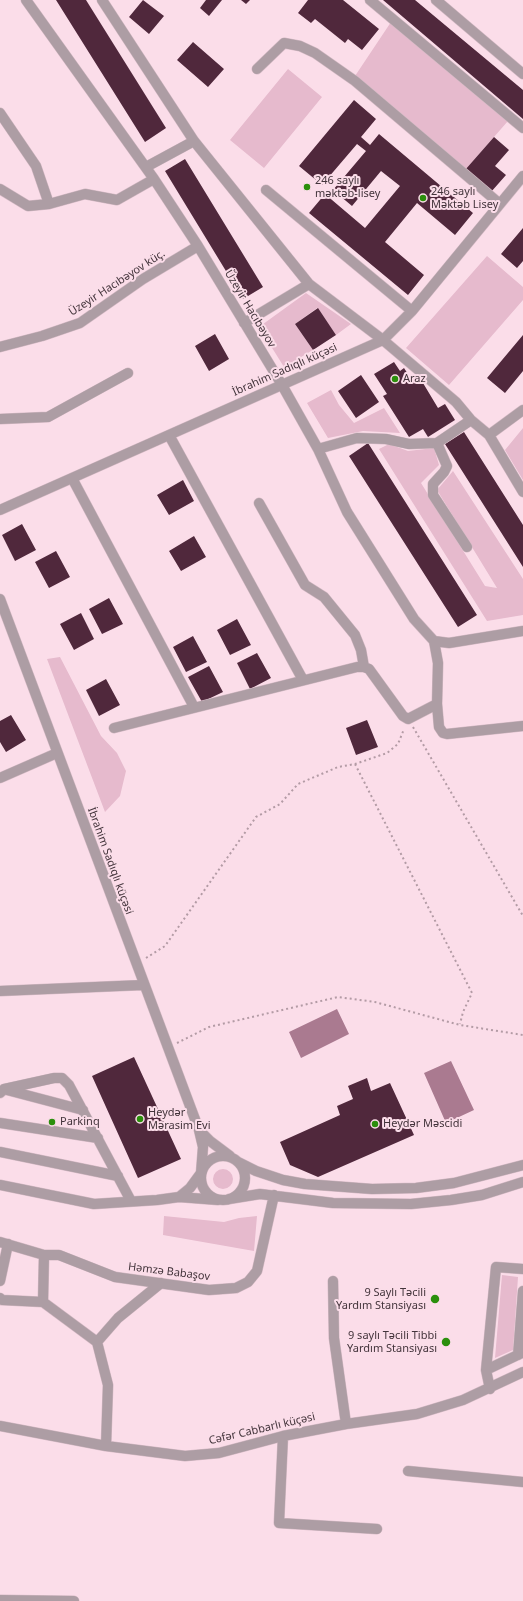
<!DOCTYPE html>
<meta charset="utf-8">
<style>
body{margin:0}
canvas{display:block;background:#fbdde9}
</style>
<canvas width="523" height="1601"></canvas>
<script>
const g = document.querySelector('canvas').getContext('2d');
g.lineJoin = 'round';
function paint(path, color) { g.fillStyle = color; g.fill(path, 'evenodd'); }
const poly = rows => new Path2D(rows.map(r => 'M' + r).join(''));
function strokePath(path, color, width, dash) { g.strokeStyle = color; g.lineWidth = width; g.lineCap = dash ? 'butt' : 'round'; g.setLineDash(dash || []); g.stroke(path); }
function label(font, color, halo, rows, align = 'center') {
  g.font = font + ' "Noto Sans",sans-serif'; g.lineWidth = 4; g.setLineDash([]); g.textBaseline = 'middle'; g.strokeStyle = halo; g.fillStyle = color; for (const [text, x, y, turn = 0] of rows) {
    g.save(); g.translate(x, y); g.rotate((+turn || 0) * Math.PI / 180); g.textAlign = isNaN(turn) ? turn : align; if (halo) g.strokeText(text, 0, 0); g.fillText(text, 0, 0); g.restore();
  }
}
const green = poly([
 [391,22,508,121,465,170,355,76],
 [288,69,322,97,264,168,230,140],
 [487,256,523,287,523,300,449,385,406,348],
 [306,293,351,324,336,335,317,308,295,324,313,350,284,367,259,327],
 [331,390,339,405,354,423,384,408,400,433,363,431,328,438,307,403],
 [523,428,523,480,505,450],
 [389,444,408,451,434,448,439,465,421,483,485,586,497,588,437,490,453,471,523,579,523,615,487,621,379,449],
 [60,657,101,736,117,753,126,771,120,796,105,812,47,659],
 '213 1179a10 10 0 1 1 20 0a10 10 0 1 1-20 0Z',
 [164,1216,224,1222,239,1218,257,1216,254,1251,163,1235],
 [502,1275,518,1277,513,1350,495,1358]
]);
const water = poly([
 [337,1009,349,1034,301,1058,289,1032],
 [451,1061,474,1110,446,1123,424,1073]
]);
const building = poly([
 [56,0,86,0,166,128,145,142],
 [143,0,164,16,149,34,129,17],
 [206,0,222,0,209,16,200,8],
 [241,0,250,0,246,4],
 [308,0,343,0,379,29,362,50,348,39,345,43,315,19,311,23,298,13],
 [383,0,415,0,523,90,523,119],
 [193,42,224,69,208,87,177,60],
 [354,100,376,119,361,137,370,145,379,134,473,213,455,235,417,203,385,242,424,275,408,295,309,213,325,194,365,228,400,186,381,171,352,206,333,190,366,151,357,144,322,185,299,166],
 [494,137,509,150,495,166,506,175,491,192,465,170],
 [185,159,263,287,243,299,165,171],
 [523,228,523,261,517,268,501,254],
 [318,308,336,335,313,350,295,324],
 [215,334,229,359,209,371,195,346],
 [523,335,523,371,505,393,487,378],
 [394,362,400,371,404,368,413,382,420,378,438,408,445,404,455,420,428,437,423,429,409,437,383,396,387,394,374,374],
 [361,375,379,402,356,418,338,391],
 [464,432,523,525,523,567,445,444],
 [368,443,477,615,458,627,349,456],
 [183,480,194,501,169,515,157,495],
 [22,524,36,550,15,561,2,535],
 [194,536,206,557,181,571,169,551],
 [56,551,70,577,49,588,35,562],
 [109,598,123,624,102,634,89,609],
 [81,613,94,639,74,650,60,624],
 [237,619,251,645,230,655,217,630],
 [193,636,207,662,186,672,173,647],
 [257,653,271,678,250,689,237,663],
 [209,666,223,692,202,702,188,677],
 [106,679,120,705,99,716,86,690],
 [11,715,26,740,6,752,0,742,0,721],
 [367,720,378,747,356,755,346,728],
 [134,1057,181,1159,138,1178,92,1076],
 [367,1078,371,1091,390,1083,414,1135,318,1177,290,1165,280,1142,340,1115,337,1106,353,1099,348,1086]
]);
const path = poly([
 [413,727,523,916],
 [355,764,472,993,463,1012,460,1024],
 [146,958,165,946,256,817,280,804,298,784,338,767,355,764,387,753,398,744,404,729],
 [177,1043,209,1027,338,997,375,1002,460,1025,523,1035]
]);
const minor = poly([
 [26,0,154,179,198,246,282,385,318,449,347,512,414,619,434,641],
 [102,0,194,141,309,284,383,340,456,402,471,420,489,435,523,492],
 [370,0,523,128],
 [436,0,523,74],
 [257,69,284,43,300,46,315,53,355,81,500,204],
 [0,113,36,166,49,204],
 [146,167,194,141],
 [0,189,28,206,49,204,85,194,117,200,154,179],
 [266,190,412,311],
 [244,323,309,284],
 [0,347,42,336,80,323,143,279,198,246],
 [0,419,48,417,128,373],
 [169,435,303,680],
 [489,435,523,410],
 [437,443,471,420],
 [318,449,357,438,386,439,409,444,437,443,447,466,444,472,433,484,433,495,467,547],
 [72,478,194,707],
 [259,503,305,585,324,597,355,635,361,650,364,667],
 [0,510,383,340,412,311,523,176],
 [0,599,199,1130],
 [434,641,438,663,437,704,439,727,443,733,447,734,523,726],
 [434,641,449,643,523,631],
 [114,728,357,667,364,667,369,669,403,716,408,719,437,704],
 [0,778,57,753],
 [0,991,143,985],
 [7,1090,83,1110],
 [0,1093,4,1089,54,1078,62,1078,69,1085,131,1201],
 [0,1123,98,1138],
 [0,1152,118,1176],
 '201 1178a22 22 0 1 1 44 0a22 22 0 1 1-44 0Z',
 [238,1162,256,1171,283,1180,305,1184,372,1189,416,1188,454,1183,523,1165],
 [0,1185,94,1204,157,1200,179,1197,218,1200],
 [179,1197,190,1188,201,1173,203,1147,199,1130,210,1141,230,1156],
 [229,1199,260,1194,333,1203,411,1204,451,1200,482,1195,523,1182],
 [0,1242,44,1255,59,1255,115,1277,209,1290,236,1288,248,1282,257,1271,274,1195],
 [0,1281,8,1244],
 [333,1281,334,1338,346,1424],
 [0,1298,2,1300,43,1302,97,1342,108,1385,106,1446],
 [43,1302,44,1255],
 [97,1342,118,1318,161,1283],
 [518,1355,523,1291],
 [486,1370,522,1353],
 [490,1389,486,1370,496,1267,523,1269],
 [0,1426,106,1446,185,1456,219,1453,283,1436,346,1424,417,1414,463,1400,523,1372],
 [283,1436,279,1523,377,1529],
 [408,1471,523,1482],
 [0,1600,74,1601]
]);
const markers = [
 [307,187,4,"#2b8f0c"],
 [423,198,4,"#2b8f0c"],
 [395,379,4,"#2b8f0c"],
 [140,1119,4,"#2b8f0c"],
 [52,1122,4,"#2b8f0c"],
 [375,1124,4,"#2b8f0c"],
 [435,1299,5,"#2b8f0c"],
 [446,1342,5,"#2b8f0c"]
];
const poiNames = [
 ["246 saylı",315,181],
 ["məktəb-lisey",315,194],
 ["246 saylı",431,192],
 ["Məktəb Lisey",431,205],
 ["Araz",403,379],
 ["Heydər",148,1113],
 ["Mərasim Evi",148,1126],
 ["Parkinq",60,1122],
 ["Heydər Məscidi",383,1124],
 ["9 Saylı Təcili",426,1293,"right"],
 ["Yardım Stansiyası",426,1306,"right"],
 ["9 saylı Təcili Tibbi",437,1336,"right"],
 ["Yardım Stansiyası",437,1349,"right"]
];
const streetNames = [
 ["Üzeyir Hacıbəyov küç.",117,283,-33],
 ["Üzeyir Hacıbəyov",250,309,59],
 ["İbrahim Sadıqlı küçəsi",285,370,-24],
 ["İbrahim Sadıqlı küçəsi",110,861,70],
 ["Həmzə Babaşov",169,1272,7],
 ["Cəfər Cabbarlı küçəsi",262,1429,-13]
];
paint(green, '#e6bacd');
paint(water, '#aa7a90');
paint(building, '#50283c');
strokePath(minor, '#d6bbc6', 11);
strokePath(path, '#b39ba5', 2, [2, 3]);
strokePath(minor, '#ad9da4', 10);
for (const [x, y, r, color] of markers) { const dot = new Path2D(); dot.arc(x, y, r, 0, 2 * Math.PI); g.fillStyle = color; g.fill(dot); strokePath(dot, '#fbdde9', 1.5); }
label('11px', '#43343b', '#fbdde9', poiNames, 'left');
label('11px', '#43343b', '#fbdde9', streetNames);
</script>
